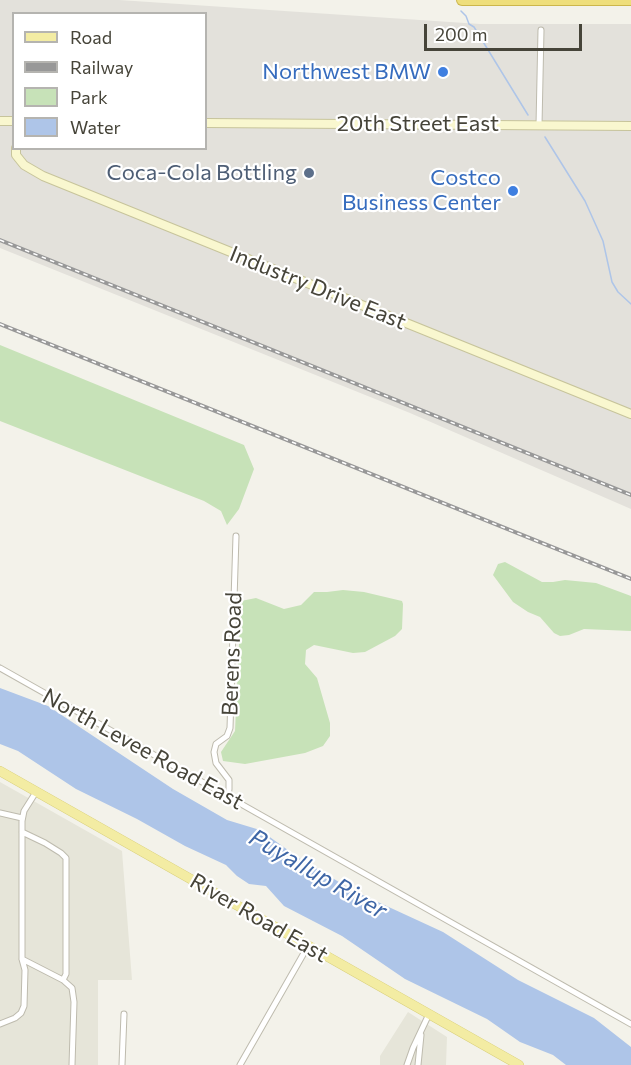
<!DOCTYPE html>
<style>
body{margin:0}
#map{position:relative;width:631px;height:1065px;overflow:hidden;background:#f3f2ea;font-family:Commissioner,sans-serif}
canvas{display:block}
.legend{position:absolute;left:12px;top:12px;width:195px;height:138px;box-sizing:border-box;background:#fff;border:2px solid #b5b4b0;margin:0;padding:8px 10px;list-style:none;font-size:18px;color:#464439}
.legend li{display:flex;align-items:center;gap:12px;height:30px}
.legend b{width:30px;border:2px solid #b5b4b0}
.scale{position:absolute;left:424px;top:24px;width:158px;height:27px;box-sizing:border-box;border:3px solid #464439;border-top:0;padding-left:8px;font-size:18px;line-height:21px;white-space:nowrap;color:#464439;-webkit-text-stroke:4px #fff;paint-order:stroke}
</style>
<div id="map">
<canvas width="631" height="1065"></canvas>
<ul class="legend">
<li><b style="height:8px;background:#f3eca3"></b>Road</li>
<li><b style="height:8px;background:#989898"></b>Railway</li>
<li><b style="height:16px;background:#c7e2b8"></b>Park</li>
<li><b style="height:16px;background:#aec5e8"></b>Water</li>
</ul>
<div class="scale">200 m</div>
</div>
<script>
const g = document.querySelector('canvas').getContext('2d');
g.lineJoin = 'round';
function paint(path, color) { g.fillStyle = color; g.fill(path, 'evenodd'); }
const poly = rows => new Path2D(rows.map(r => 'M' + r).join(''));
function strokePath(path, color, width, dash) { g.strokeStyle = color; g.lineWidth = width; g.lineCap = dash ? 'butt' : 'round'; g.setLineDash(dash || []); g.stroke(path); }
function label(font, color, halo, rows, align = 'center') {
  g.font = font + ' Commissioner,sans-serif'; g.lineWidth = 4.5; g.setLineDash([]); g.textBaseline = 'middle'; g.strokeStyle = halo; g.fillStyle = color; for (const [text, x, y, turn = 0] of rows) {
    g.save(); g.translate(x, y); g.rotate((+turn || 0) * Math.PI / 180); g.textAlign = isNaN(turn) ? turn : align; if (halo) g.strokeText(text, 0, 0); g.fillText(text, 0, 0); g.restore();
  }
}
const residential = poly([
 [0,782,122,851,132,980,98,980,98,1065,0,1065],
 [408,1012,447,1037,446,1065,380,1065,380,1056]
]);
const industrial = poly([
 [0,0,119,0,480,24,631,24,631,509,410,413,0,248],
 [14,14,206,14,206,148,14,148]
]);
const green = poly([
 [0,345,244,445,254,469,239,509,227,525,221,511,204,501,0,421],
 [505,562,542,582,553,582,565,580,596,583,631,596,631,631,584,629,569,635,560,636,554,633,540,617,528,612,513,602,493,575,498,564],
 [343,590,364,592,402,601,403,604,402,629,395,636,365,652,353,653,314,645,306,650,305,664,317,678,330,723,330,736,323,746,305,753,245,764,223,761,221,752,235,731,241,601,256,598,284,609,301,605,314,592,327,592]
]);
const water = poly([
 [0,688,48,706,173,789,227,820,260,830,299,858,354,891,443,932,518,980,594,1018,631,1047,631,1065,566,1065,553,1055,520,1042,487,1019,405,979,342,936,284,906,266,886,249,884,237,876,226,865,185,846,137,819,76,789,18,751,0,744]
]);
const stream = poly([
 [461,11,466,16,469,24,474,27,528,115],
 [545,137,585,201,603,241,612,282,618,292,631,304]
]);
const street = poly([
 [539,125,541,30],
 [0,668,631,1024],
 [228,797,229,789,229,780,216,763,214,752,216,744,227,736,230,728,236,536],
 [0,813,22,818],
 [22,832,45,843,61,853,66,858,66,974,63,980],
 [22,959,63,980,72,988,74,1002,72,1065],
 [0,1024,15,1018,21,1013,24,1006,25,970,22,959,22,821,24,811,36,792],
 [122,1065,124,1014],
 [240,1065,308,946],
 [407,1065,413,1048,429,1014],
 [418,1065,421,1035]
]);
const secondary = poly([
 [0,121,14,121],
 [206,123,631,126],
 [16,148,16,155,24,165,43,176,631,414]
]);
const primary = poly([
 [0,771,519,1065]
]);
const highway = poly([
 [462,0,631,0]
]);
const rail = poly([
 [0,240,631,495],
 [0,324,631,579]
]);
const markers = [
 [443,72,6,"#3f7fe0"],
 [309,173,6,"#5c6f8a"],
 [513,191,6,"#3f7fe0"]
];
const shopNames = [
 ["Northwest BMW",431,72],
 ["Costco",501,178],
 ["Business Center",501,203]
];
const streetNames = [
 ["20th Street East",418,124],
 ["Industry Drive East",318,288,22],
 ["Berens Road",232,654,-88],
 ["North Levee Road East",143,749,29],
 ["River Road East",259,918,30]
];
const serviceNames = [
 ["Coca-Cola Bottling",297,173]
];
const waterNames = [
 ["Puyallup River",318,874,30]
];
paint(residential, '#e6e5d9');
paint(industrial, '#e3e1db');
paint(green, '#c7e2b8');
paint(water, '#aec5e8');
strokePath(stream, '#aec5e8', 1.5);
strokePath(street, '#bebbae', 7);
strokePath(secondary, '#c7c49b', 10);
strokePath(primary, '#d6cc75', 10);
strokePath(highway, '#ccb64b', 12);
strokePath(street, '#fff', 5);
strokePath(secondary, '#f9f7cf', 8);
strokePath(primary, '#f3eca3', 9);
strokePath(highway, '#eede7b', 10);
strokePath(rail, '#989898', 4);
strokePath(rail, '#fff', 1.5, [4.5]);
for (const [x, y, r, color] of markers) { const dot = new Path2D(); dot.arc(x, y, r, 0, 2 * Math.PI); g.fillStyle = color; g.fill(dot); strokePath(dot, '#fff', 2); }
label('22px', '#366cbe', '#fff', shopNames, 'right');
label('22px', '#464439', '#fff', streetNames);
label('22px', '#4e5e75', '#fff', serviceNames, 'right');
label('italic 24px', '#3e66a6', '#fff', waterNames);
</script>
